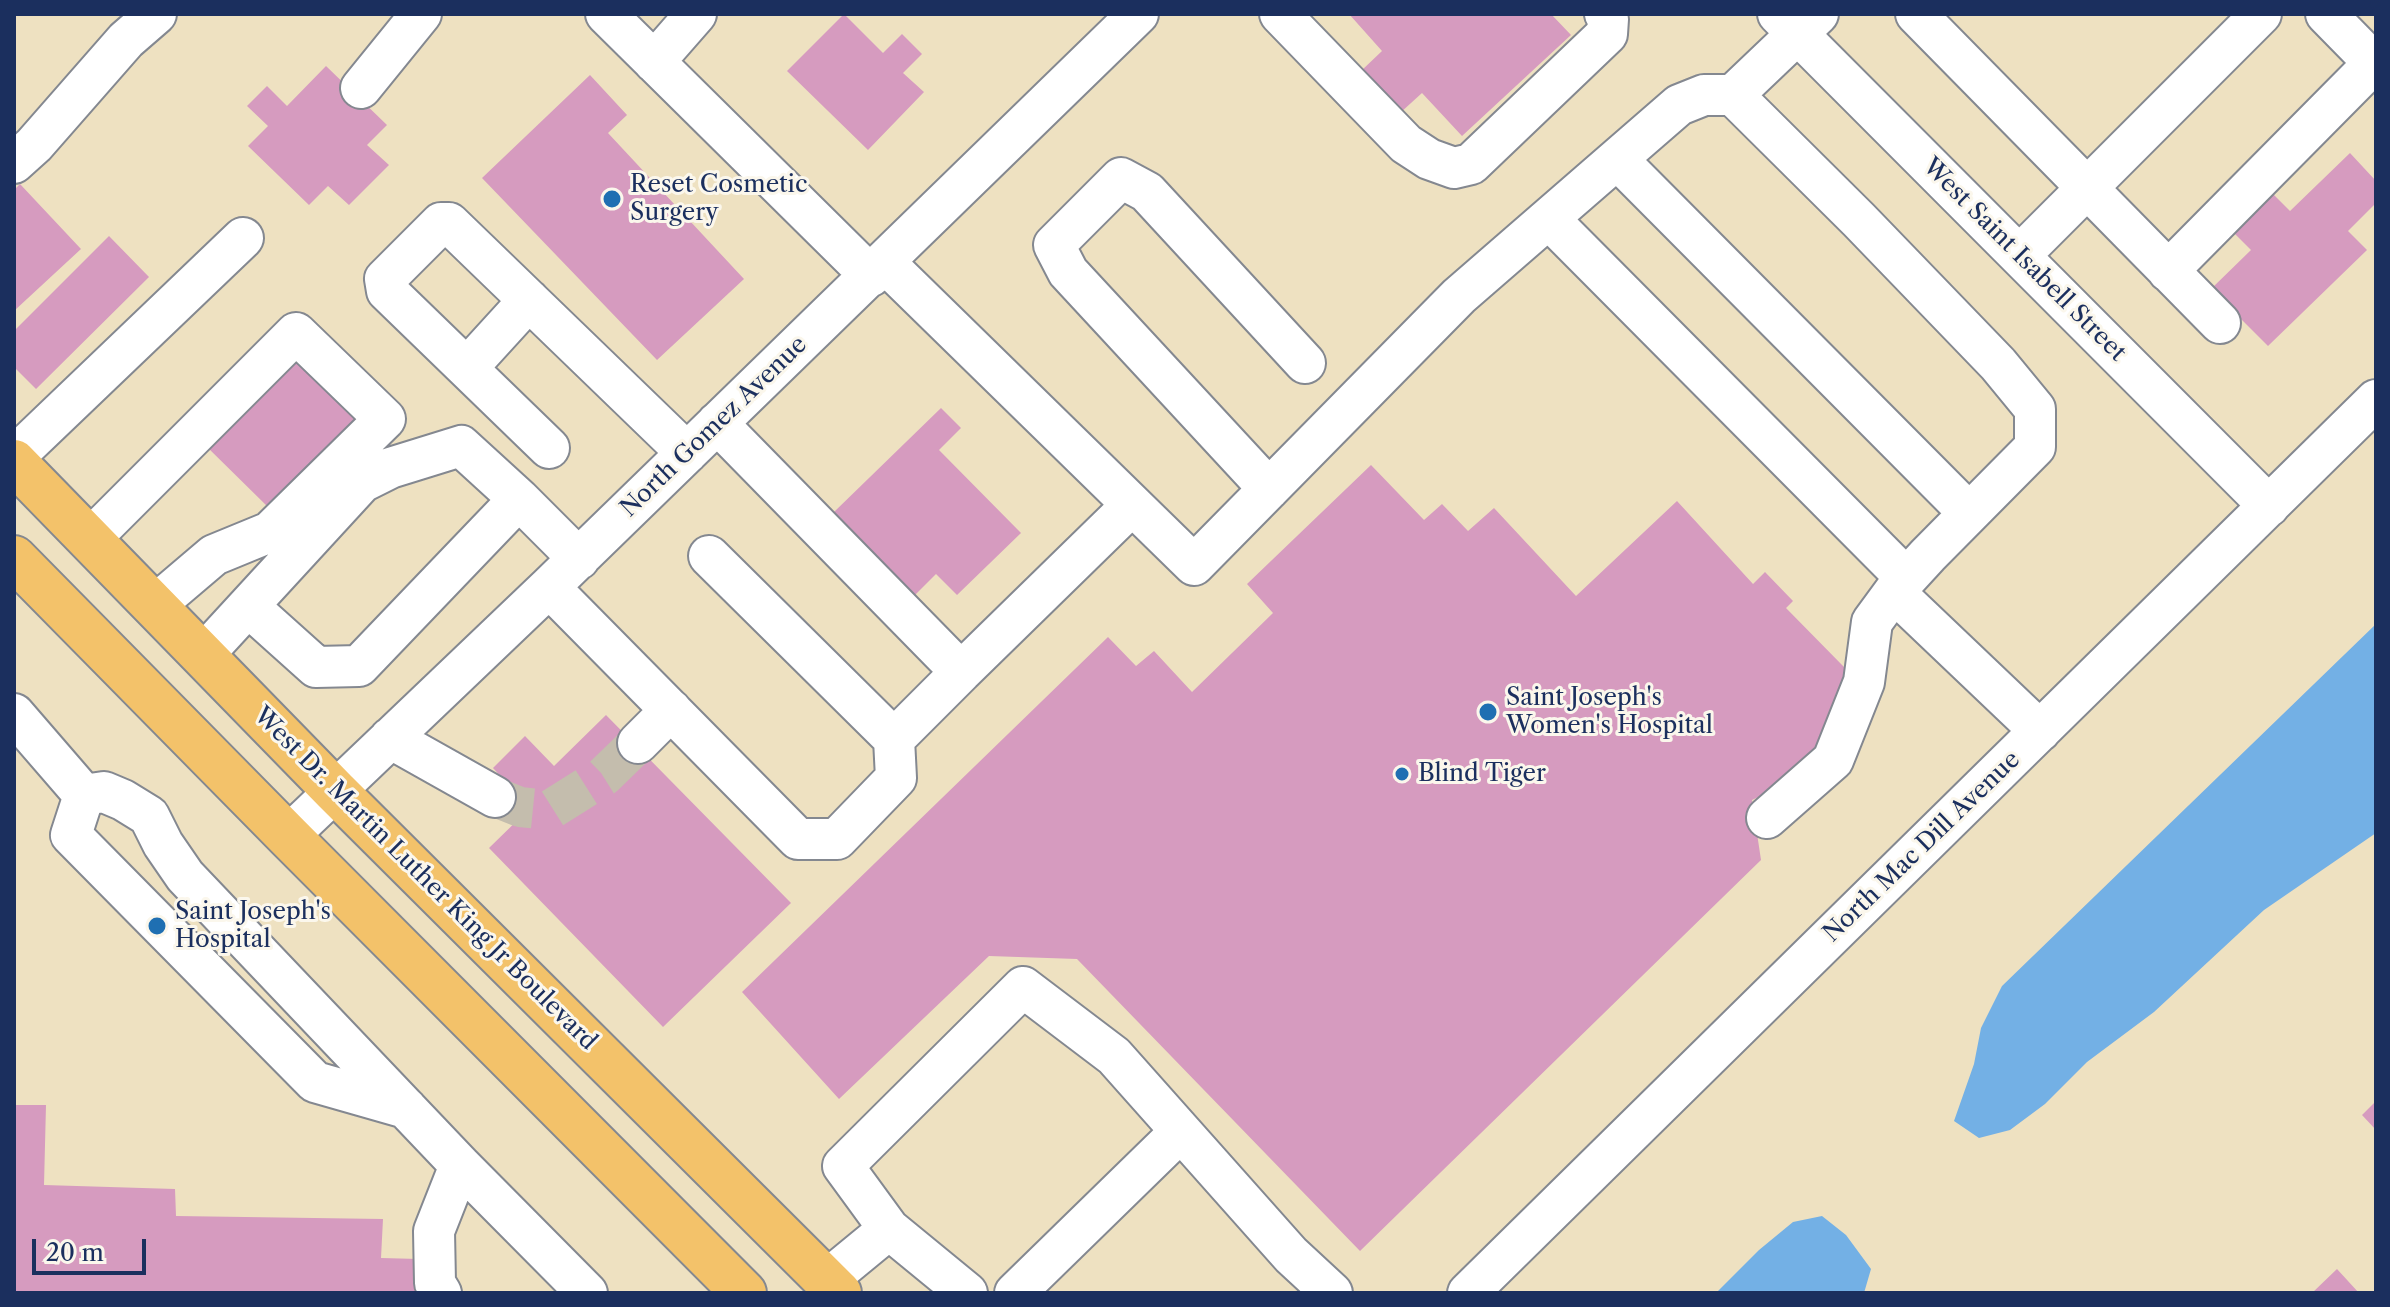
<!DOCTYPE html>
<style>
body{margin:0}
#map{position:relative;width:2390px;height:1307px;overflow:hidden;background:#eee1c1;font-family:"Libre Caslon Text",serif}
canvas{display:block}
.frame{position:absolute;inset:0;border:16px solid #1b2f5e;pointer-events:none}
.scale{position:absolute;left:32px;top:1239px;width:114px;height:36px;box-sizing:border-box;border:4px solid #1b2f5e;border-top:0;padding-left:10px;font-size:24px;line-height:28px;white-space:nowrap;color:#1b2f5e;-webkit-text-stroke:6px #fbf7ec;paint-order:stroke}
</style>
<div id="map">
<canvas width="2390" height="1307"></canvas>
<div class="frame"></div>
<div class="scale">20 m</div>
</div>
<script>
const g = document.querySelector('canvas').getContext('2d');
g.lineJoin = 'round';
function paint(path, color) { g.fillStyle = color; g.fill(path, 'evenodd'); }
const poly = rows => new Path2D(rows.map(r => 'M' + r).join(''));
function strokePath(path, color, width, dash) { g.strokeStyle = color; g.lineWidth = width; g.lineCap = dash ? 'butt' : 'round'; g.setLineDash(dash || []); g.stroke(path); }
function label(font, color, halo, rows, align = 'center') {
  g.font = font + ' "Libre Caslon Text",serif'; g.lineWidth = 6; g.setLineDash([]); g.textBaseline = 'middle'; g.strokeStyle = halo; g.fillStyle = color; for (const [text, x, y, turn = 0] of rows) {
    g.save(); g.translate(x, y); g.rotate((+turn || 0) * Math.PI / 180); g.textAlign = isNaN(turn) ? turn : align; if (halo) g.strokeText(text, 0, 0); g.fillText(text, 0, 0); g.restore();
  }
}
const water = poly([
 [2376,624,2376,833,2264,910,2154,1012,2087,1062,2045,1104,2010,1130,1979,1138,1954,1121,1974,1064,1981,1028,2002,986],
 [1822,1216,1846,1235,1871,1269,1864,1293,1716,1293,1759,1250,1793,1222]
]);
const building = poly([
 [844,14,883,53,902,34,922,54,903,73,924,92,868,150,787,71],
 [1349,14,1551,14,1571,35,1462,136,1422,93,1400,113,1361,71,1382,51],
 [326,66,387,125,367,145,389,165,349,205,328,186,309,205,248,146,268,126,247,106,267,86,287,106],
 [590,75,627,115,608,133,744,279,657,360,482,178],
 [2350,153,2376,181,2376,203,2348,231,2367,250,2268,346,2211,289,2251,250,2232,231,2271,192,2290,211],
 [20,184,81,249,14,311,14,190],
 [109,236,149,277,36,389,14,367,14,331],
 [298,349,364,413,270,509,205,445],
 [941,408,961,428,939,450,1021,533,957,595,936,574,915,595,834,512],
 [1371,465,1424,520,1442,504,1468,531,1494,508,1576,596,1677,501,1753,584,1765,572,1793,601,1786,608,1844,667,1846,690,1826,732,1809,756,1771,791,1752,800,1761,860,1360,1251,1077,959,989,956,839,1099,742,992,1108,637,1136,666,1154,651,1192,692,1273,613,1247,584],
 [606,715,791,903,663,1027,489,848,530,808,493,768,525,736,554,766],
 [2376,1101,2376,1130,2362,1115],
 [14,1105,46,1105,44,1185,175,1189,176,1216,383,1219,381,1258,419,1259,418,1293,14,1293],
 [2337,1269,2359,1293,2312,1293]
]);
const minorTunnel = poly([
 [495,797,520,807,550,810,604,776,638,743]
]);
const minor = poly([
 [606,14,871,276],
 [1280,14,1406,144,1429,159,1454,168,1471,164,1607,34,1608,19,1605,14],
 [1778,14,2269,506],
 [1916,14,2220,323],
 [2326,14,2376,65],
 [654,62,696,14],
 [361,88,421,14],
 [1733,95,1818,14],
 [1617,159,1969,513],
 [14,163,34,145,126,40,156,14],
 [1549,219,1906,578],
 [2020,255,2261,14],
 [884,262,1194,565,1459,296,1679,105,1704,95,1733,95,1859,220,1998,364,2035,409,2035,447,1928,555,1894,592,1872,622,1864,682,1833,760,1767,818],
 [2168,271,2374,63],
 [467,368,529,300],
 [717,423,961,672,1132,505],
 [549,448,387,291,385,279,441,223,449,223,687,453],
 [14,457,243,238],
 [1269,489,1068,272,1054,245,1121,178,1147,192,1305,363],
 [90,539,296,333,385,419,270,532,214,555,154,606],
 [709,556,894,739],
 [549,587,798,839,837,839,896,778,894,739,961,672],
 [1894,592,2040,731],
 [248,606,316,667,359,666,519,499,579,559],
 [203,655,362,482,390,468,461,446,519,499],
 [14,714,84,795],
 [390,738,495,797],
 [638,743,671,710],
 [84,795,104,792,123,800,149,816,163,844,185,876,460,1165,587,1293],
 [84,795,71,835,315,1082,406,1108],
 [288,836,549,587,1138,14],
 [827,1280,889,1229],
 [441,1293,435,1283,434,1231,460,1165],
 [967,1293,889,1229,843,1166,1023,987,1114,1056,1291,1255,1332,1293],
 [1015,1293,1180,1132],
 [1468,1293,2376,400]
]);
const major = poly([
 [14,462,335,791,839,1293],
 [14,558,288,836,744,1293]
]);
const markers = [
 [612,199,10,"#1f6fb2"],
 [1488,712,10,"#1f6fb2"],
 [1402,774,8,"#1f6fb2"],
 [157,926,10,"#1f6fb2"]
];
const poiNames = [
 ["Reset Cosmetic",630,185],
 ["Surgery",630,213],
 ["Saint Joseph's",1506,698],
 ["Women's Hospital",1506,726],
 ["Blind Tiger",1418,774],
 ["Saint Joseph's",175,912],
 ["Hospital",175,940]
];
const streetNames = [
 ["West Saint Isabell Street",2024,260,45],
 ["North Gomez Avenue",714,427,-44],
 ["North Mac Dill Avenue",1922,847,-44],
 ["West Dr. Martin Luther King Jr Boulevard",425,879,45]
];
paint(water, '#73b0e5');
paint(building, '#d69bbf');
strokePath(minorTunnel, '#c4bdad', 40, [40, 20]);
strokePath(minor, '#848890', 44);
strokePath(major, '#848890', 48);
strokePath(minor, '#fff', 40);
strokePath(major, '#f3c26a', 44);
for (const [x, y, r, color] of markers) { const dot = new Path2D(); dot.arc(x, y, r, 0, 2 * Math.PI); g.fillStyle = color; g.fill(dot); strokePath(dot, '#fbf7ec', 3); }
label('24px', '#1b2f5e', '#fbf7ec', poiNames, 'left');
label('24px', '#1b2f5e', '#fbf7ec', streetNames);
</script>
